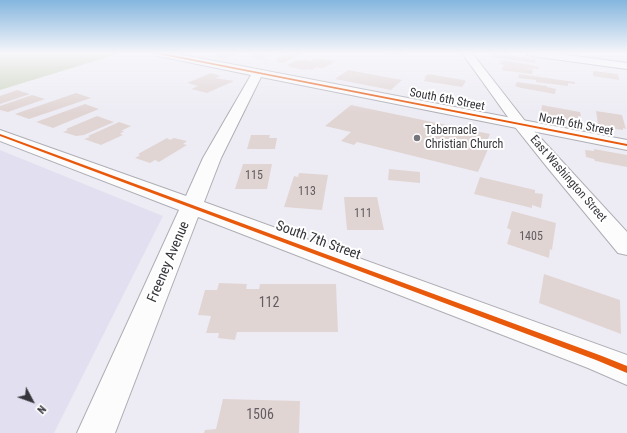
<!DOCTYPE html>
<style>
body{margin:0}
#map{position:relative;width:627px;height:433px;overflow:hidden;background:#edecf4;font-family:"Roboto Condensed",sans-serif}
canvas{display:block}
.north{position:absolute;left:12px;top:381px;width:40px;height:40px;-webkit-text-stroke:3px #fff;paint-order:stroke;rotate:131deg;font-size:11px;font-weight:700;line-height:16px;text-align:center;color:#36353b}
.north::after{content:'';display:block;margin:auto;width:14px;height:18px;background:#36353b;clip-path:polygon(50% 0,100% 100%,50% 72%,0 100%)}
</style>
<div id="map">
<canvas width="627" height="433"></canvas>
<div class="north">N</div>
</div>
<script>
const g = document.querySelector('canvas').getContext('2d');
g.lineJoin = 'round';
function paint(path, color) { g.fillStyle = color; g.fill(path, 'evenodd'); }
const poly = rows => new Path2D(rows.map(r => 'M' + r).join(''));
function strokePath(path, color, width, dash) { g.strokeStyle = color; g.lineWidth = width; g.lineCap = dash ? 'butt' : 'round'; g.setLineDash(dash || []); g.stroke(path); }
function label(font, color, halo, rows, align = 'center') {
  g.font = font + ' "Roboto Condensed",sans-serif'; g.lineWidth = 4; g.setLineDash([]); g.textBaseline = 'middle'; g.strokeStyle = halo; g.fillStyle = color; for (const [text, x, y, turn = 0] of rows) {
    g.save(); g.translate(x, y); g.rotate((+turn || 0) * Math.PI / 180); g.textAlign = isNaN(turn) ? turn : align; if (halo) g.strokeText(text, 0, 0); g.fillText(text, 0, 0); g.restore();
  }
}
const built = poly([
 [0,150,163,216,54,433,0,433]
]);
const green = poly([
 [0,53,121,53,0,90]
]);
const building = poly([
 [221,53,242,53,223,59,212,56],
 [256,53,275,53,261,59,248,57],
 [288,53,303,53,283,63,275,61,278,60,275,59],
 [383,53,406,53,402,56],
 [493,53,536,59,535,63,518,61,490,57],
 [315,58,336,61,323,68,316,67,312,70,306,69,304,70,289,67,291,66,287,65,297,60,309,60,308,62],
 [502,60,521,63,539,67,538,69,524,68,533,70,532,74,501,70,504,65,499,64],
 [348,70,402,80,391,90,335,79],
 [593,71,618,74,619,80,593,76],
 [211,73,221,76,215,78,234,81,207,93,191,89,198,86,187,83],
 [428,74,464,80,466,81,462,87,424,81,426,78,424,78],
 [519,74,575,82,575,84,568,83,568,86,536,82,536,80,518,78],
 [517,82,547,86,547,87,556,89,555,94,521,88,515,86],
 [17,90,30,94,0,104,0,96],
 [76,93,91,98,29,119,15,114],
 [32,95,45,99,8,112,0,110,0,106],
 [85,104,99,109,53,128,36,122],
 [351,105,490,134,485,146,489,147,478,172,357,142,354,145,341,141,351,132,325,126],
 [542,105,580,112,581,116,578,116,578,124,548,119,548,114,541,113],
 [596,111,622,115,626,129,623,128,623,130,601,127,600,124,598,124],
 [97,116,114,122,84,135,76,136,63,132,68,130,66,129],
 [119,122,131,126,121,131,124,131,120,134,123,135,101,145,84,139,90,137,88,136],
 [251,135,270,135,269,138,277,138,275,149,247,149],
 [167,138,170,140,174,138,187,141,183,144,187,145,159,162,155,160,150,163,135,158,140,155,138,154],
 [594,149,627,155,627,167,595,161,594,159,586,157,585,150,594,151],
 [243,164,272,164,267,189,235,189],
 [389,169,420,172,420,183,388,180],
 [299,173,328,175,322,210,284,207,294,176,298,177],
 [480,177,535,190,535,193,543,194,541,208,532,205,532,208,474,194],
 [344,197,377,197,384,230,347,230],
 [512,211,556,223,552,250,550,249,549,258,507,244,511,230,507,228],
 [544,274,620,300,621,334,539,303],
 [219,283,247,284,246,289,259,289,260,284,336,284,338,332,237,332,235,340,218,338,219,333,206,333,211,316,198,315,205,290,217,290],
 [223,399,300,401,299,433,204,433,205,430,216,429]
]);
const minor = poly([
 [153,53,173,53,627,140,627,150,261,77,221,158,204,202,627,355,627,385,588,368,198,217,115,433,77,433,179,210,0,141,0,130,186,196,203,158,251,75,158,56,154,55,153,53],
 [526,53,553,53,627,63,627,69,531,56,527,55,526,53]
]);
const major = poly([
 [462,53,472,53,525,121,627,232,627,255,618,253,547,167,515,127,462,53]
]);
const cycleway = poly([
 [157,53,161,53,627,144,627,146,158,54,157,53],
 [0,134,602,356,627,366,627,373,596,360,0,136,0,134]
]);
const markers = [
 [417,138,4,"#76757c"]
];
const farStreetnames = [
 ["South 6th Street",447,100,11],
 ["North 6th Street",576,125,11],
 ["East Washington Street",568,179,49]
];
const farPoinames = [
 ["Tabernacle",425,131],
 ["Christian Church",425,145]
];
const numberNames = [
 ["115",254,176],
 ["113",307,192],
 ["111",363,214],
 ["1405",531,237]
];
const streetNames = [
 ["South 7th Street",318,241,20],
 ["Freeney Avenue",169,262,-67]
];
const nearNumbernames = [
 ["112",269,303],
 ["1506",260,415]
];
paint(built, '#e2e0f0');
paint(green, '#ccd5bf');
paint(building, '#e1d5d4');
strokePath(minor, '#afaeb4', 2);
strokePath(major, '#afaeb4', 2);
paint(minor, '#fcfcfd');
paint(major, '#fcfcfd');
paint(cycleway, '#e8590c');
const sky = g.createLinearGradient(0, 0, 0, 113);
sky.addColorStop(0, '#84b6de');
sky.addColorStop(0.47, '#f7f6fa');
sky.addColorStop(1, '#f7f6fa00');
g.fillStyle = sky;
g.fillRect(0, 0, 627, 113);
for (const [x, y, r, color] of markers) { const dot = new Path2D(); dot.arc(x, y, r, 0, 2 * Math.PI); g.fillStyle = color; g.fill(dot); strokePath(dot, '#fff', 1.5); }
label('12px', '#36353b', '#fff', farStreetnames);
label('12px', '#36353b', '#fff', farPoinames, 'left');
label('12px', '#615d61', null, numberNames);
label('14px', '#36353b', '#fff', streetNames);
label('14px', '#615d61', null, nearNumbernames);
</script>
